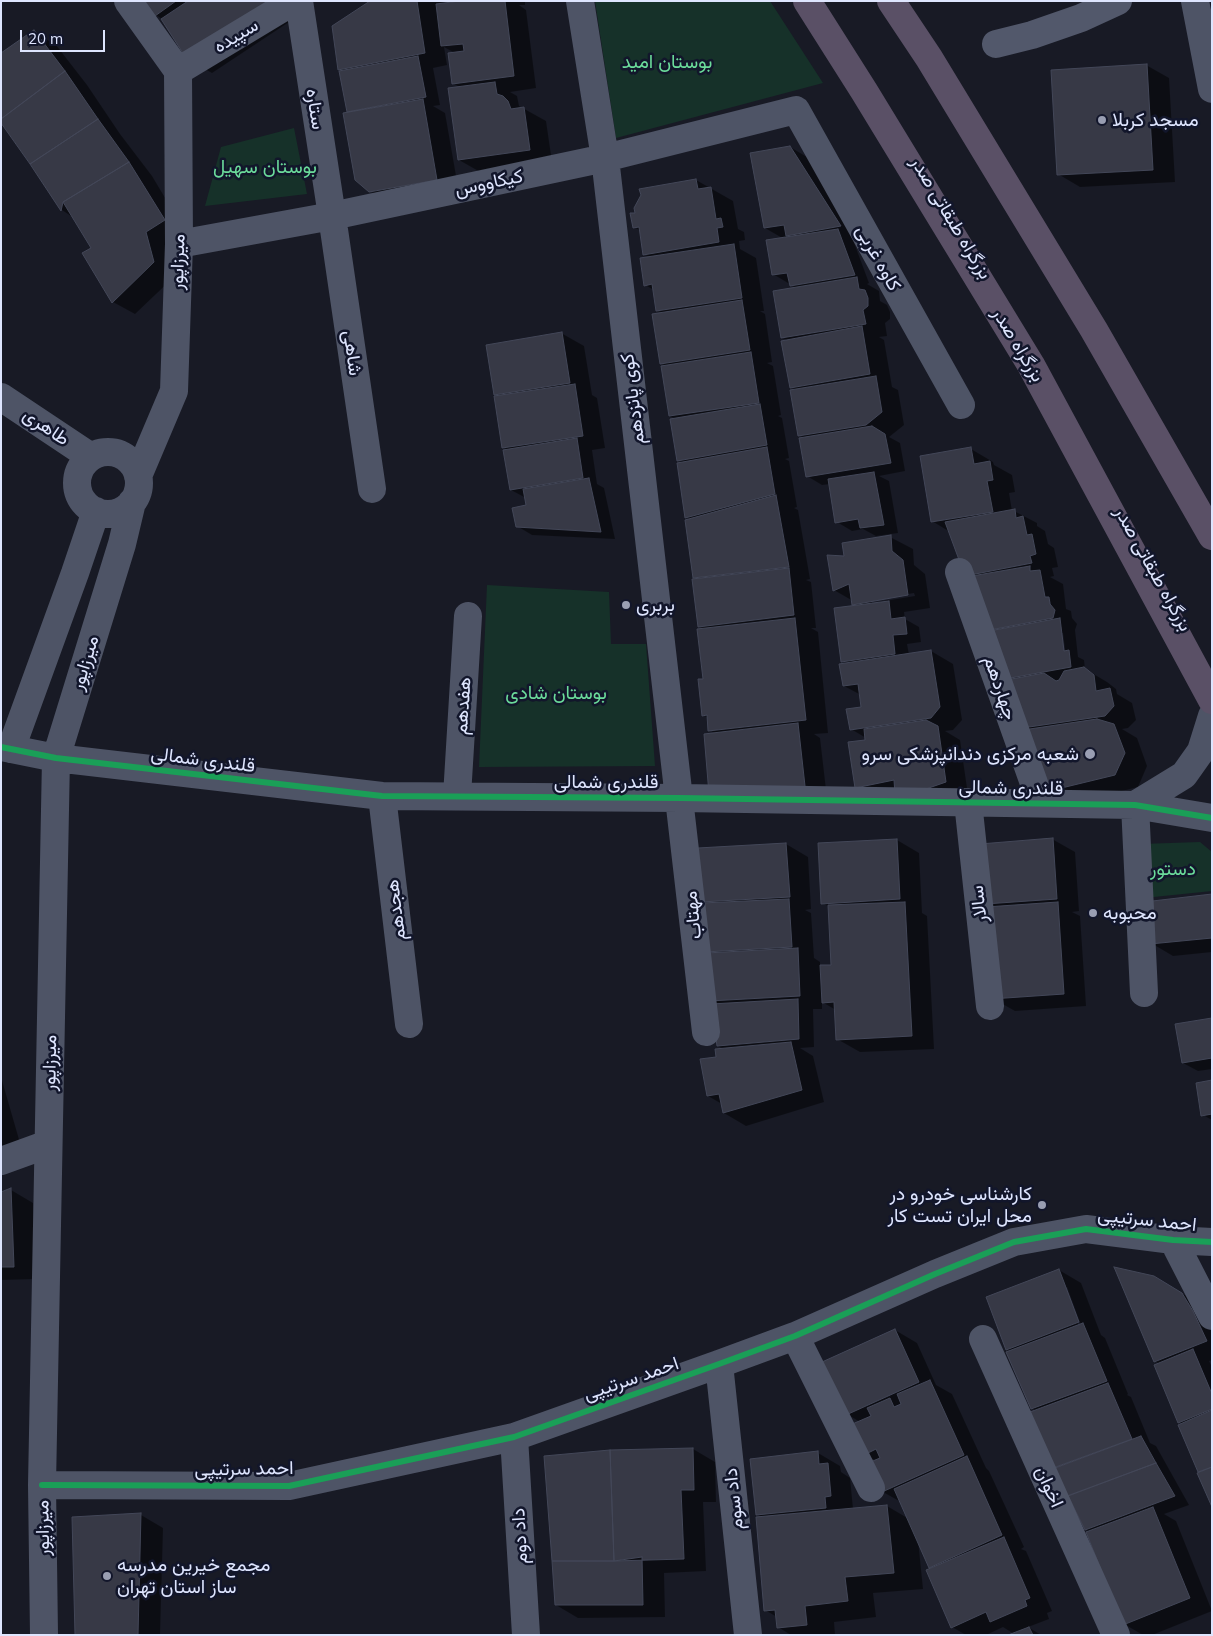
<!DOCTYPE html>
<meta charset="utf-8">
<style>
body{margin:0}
#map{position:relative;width:1213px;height:1636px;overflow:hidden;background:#181a25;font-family:Mulish,sans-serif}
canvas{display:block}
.frame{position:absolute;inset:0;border:2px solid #dee5fe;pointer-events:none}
.scale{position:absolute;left:20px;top:30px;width:85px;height:22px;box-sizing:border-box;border:2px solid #dee5fe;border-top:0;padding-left:6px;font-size:15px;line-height:18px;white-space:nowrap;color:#dee5fe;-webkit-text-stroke:4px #12162b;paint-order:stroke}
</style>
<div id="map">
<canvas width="1213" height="1636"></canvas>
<div class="frame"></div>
<div class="scale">20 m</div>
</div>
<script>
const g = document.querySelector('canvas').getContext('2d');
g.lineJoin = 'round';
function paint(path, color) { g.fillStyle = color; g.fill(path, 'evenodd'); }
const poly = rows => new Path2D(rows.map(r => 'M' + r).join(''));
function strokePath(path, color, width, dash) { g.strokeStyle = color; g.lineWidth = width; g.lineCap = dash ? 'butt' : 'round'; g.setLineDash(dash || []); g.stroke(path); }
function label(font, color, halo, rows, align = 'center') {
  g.font = font + ' Mulish,Vazirmatn,sans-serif'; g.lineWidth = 5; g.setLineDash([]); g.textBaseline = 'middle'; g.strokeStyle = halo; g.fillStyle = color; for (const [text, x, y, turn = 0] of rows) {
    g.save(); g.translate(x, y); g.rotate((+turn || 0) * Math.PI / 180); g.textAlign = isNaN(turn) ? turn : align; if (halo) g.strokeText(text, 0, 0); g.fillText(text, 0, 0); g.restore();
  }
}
const green = poly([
 [595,1,770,1,823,83,616,138],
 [294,128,307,194,205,206,221,147],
 [487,585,609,592,611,644,646,644,655,766,479,767],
 [1200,842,1212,852,1212,891,1144,898,1141,844]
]);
const shadow = poly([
 [147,1,284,1,295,18,212,73,189,60,162,19,156,15],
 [372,1,525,1,525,5,519,5,526,10,536,88,510,92,517,96,519,106,546,121,552,162,482,173,459,160,461,88,453,83,455,53,444,47,447,65,433,68,440,105,433,106,445,113,459,193,393,204,370,191,352,113,348,111,343,71,339,69],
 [34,32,56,45,87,85,120,134,152,176,186,233,176,275,135,314,113,302,93,248,74,218,62,210,1,123],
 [1146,65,1169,78,1175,182,1080,187,1058,174],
 [790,147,812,160,862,238,853,240,869,283,867,284,879,291,880,301,887,305,890,312,890,319,885,323,887,336,879,337,884,340,892,387,898,390,904,425,889,437,900,443,905,471,879,476,889,481,898,533,876,536,863,529,852,531,837,522,830,484,822,485,807,476,804,438,799,435,796,390,791,387,788,341,782,337,796,288,791,285,790,282,788,283,773,274,784,239,765,228],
 [696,180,733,201,738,229,744,232,745,240,739,241,740,249,756,258,764,311,760,311,765,314,772,362,767,363,773,366,781,415,778,416,782,418,789,458,785,459,789,461,797,507,794,508,798,510,810,579,806,580,811,582,816,628,811,628,818,632,828,733,814,734,820,738,828,807,710,730,708,718,703,715,705,629,699,626,687,521,691,520,686,517,683,463,678,460,676,419,670,416,668,367,661,363,662,313,657,310,654,290,645,285,651,258,644,254,641,231,634,227,637,214],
 [561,333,584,346,592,395,597,398,605,448,592,450,597,484,604,488,615,539,532,535,517,526,527,506,526,498,511,490,508,450,503,447,500,397,496,394],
 [971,449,993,462,994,465,1012,475,1015,492,1009,493,1012,511,1014,511,1037,523,1037,526,1045,531,1048,544,1054,548,1058,567,1052,568,1054,576,1050,577,1063,584,1066,609,1071,611,1072,618,1077,624,1075,630,1078,657,1084,660,1085,669,1107,682,1116,689,1117,694,1132,703,1136,720,1128,728,1122,729,1137,738,1147,766,1138,787,1069,804,1046,791,950,532,932,521],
 [1048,599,1050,599,1052,610],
 [1060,633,1063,633,1066,657,1063,658],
 [890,537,913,549,914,565,925,574,930,608,904,612,905,619,919,627,921,642,907,644,909,655,931,651,953,664,962,720,953,730,945,731,960,740,968,795,856,788,867,741,866,738,851,729,863,708,861,695,844,686,848,664,843,661,858,606,854,604,853,601,834,590,845,558],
 [914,593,915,596,872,603,872,600],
 [1052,839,1075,852,1079,911,1072,912,1080,916,1086,1006,1015,1011,992,998,986,904],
 [897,840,919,853,922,913,927,916,934,1049,860,1052,837,1039,836,1010,822,1002,822,1009,813,1009,814,1047,800,1048,813,1056,824,1102,746,1126,724,1113,722,1104,708,1096,718,1058,724,1049,718,1046,710,1001,706,951,708,904,702,901,786,844,808,857,811,909,805,910,811,913,814,958,820,962,820,966,832,966,829,907,823,903],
 [1212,895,1212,952,1173,956,1151,943],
 [1212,1019,1212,1069,1198,1071,1183,1063],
 [1,1077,20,1143,1,1148],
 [1212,1082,1212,1120,1203,1115],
 [11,1190,33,1203,36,1279,1,1280,1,1193],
 [1059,1270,1081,1283,1101,1335,1105,1338,1128,1394,1127,1395,1131,1397,1150,1443,1156,1446,1189,1505,1164,1514,1176,1521,1212,1611,1152,1635,1143,1635,1124,1624,1090,1532,1085,1529,1071,1497,1068,1495,1056,1468,1054,1467,1036,1411,1032,1408,1010,1351,1007,1349],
 [1064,1287,1067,1287,1082,1328,1080,1329],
 [1176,1290,1205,1307,1212,1319,1212,1360,1209,1361,1212,1367,1212,1503,1179,1426,1183,1424,1179,1422,1160,1364,1155,1361],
 [895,1330,917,1343,936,1385,952,1394,986,1468,989,1471,1024,1547,1021,1549,1026,1551,1052,1611,1047,1613,1049,1619,1028,1627,1041,1635,1011,1635,1014,1634,1003,1627,986,1635,966,1635,952,1627,934,1569,930,1567,918,1540,923,1589,873,1593,876,1617,834,1622,835,1635,791,1635,778,1627,777,1617,765,1610,763,1518,757,1514,818,1453,840,1466,841,1472,850,1478,853,1509,887,1506,909,1519,901,1502,883,1492,876,1461,865,1454,860,1422,847,1414],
 [693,1449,715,1462,716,1502,703,1502,706,1571,664,1573,665,1617,578,1618,556,1605],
 [141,1515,163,1528,160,1635,77,1635,73,1518]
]);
const building = poly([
 [145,1,176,1,155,16,145,1],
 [188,1,271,1,188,61,161,19,188,1],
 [370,1,417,1,425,53,338,70,332,26,370,1],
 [460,1,505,1,514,76,452,84,448,53,464,51,463,44,441,46,436,4,460,1],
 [34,30,65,71,1,119,1,53,34,30],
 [418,56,426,97,347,112,339,71,418,56],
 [1147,64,1153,170,1057,175,1051,70,1147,64],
 [65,71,98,119,30,164,1,123,1,119,65,71],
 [495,82,497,94,503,96,508,101,511,109,524,107,530,150,458,160,448,88,495,82],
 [423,99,437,180,369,192,355,180,343,113,423,99],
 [98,119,129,162,63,202,61,211,30,164,98,119],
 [790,146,841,226,786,236,784,225,764,228,750,153,790,146],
 [129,162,165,220,146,232,154,262,112,303,82,253,91,248,63,202,129,162],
 [696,179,698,189,711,187,716,219,721,218,723,227,717,228,719,242,643,255,639,227,633,228,630,213,635,213,634,208,641,195,639,189,696,179],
 [838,229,855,275,790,286,787,273,772,275,766,240,838,229],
 [734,244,742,298,656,311,652,284,644,286,640,258,734,244],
 [857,277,859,289,865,290,868,298,868,306,863,310,866,324,781,338,773,291,857,277],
 [742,300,750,350,660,364,652,314,742,300],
 [862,326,870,374,790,388,781,341,862,326],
 [562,332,570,383,494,395,486,345,562,332],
 [751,352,759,403,669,416,661,366,751,352],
 [876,376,882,412,866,425,798,436,790,390,876,376],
 [575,384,583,436,502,448,494,396,575,384],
 [760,404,767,445,677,461,670,419,760,404],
 [872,426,885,434,891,463,806,477,799,438,872,426],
 [577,438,583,478,510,490,503,450,577,438],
 [767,447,775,494,685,518,677,463,767,447],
 [971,447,974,464,990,461,993,480,987,481,993,512,931,522,920,456,971,447],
 [874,472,884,525,860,528,858,519,835,523,828,479,874,472],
 [589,478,601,532,516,527,512,508,526,505,523,489,589,478],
 [776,495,789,567,693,578,685,520,776,495],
 [1015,509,1016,518,1023,516,1027,535,1032,534,1036,554,1030,556,1032,563,965,576,945,522,1015,509],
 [891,535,892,551,903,560,908,595,852,605,849,584,833,591,827,555,844,556,842,543,891,535],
 [1030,566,1030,571,1040,570,1045,597,1049,597,1050,604,1055,610,1053,618,990,630,966,577,1030,566],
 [789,568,794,615,698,627,692,579,789,568],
 [889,601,891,619,905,617,907,634,893,635,895,654,841,662,834,608,889,601],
 [795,618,806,720,708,731,707,715,702,716,698,679,703,679,697,629,795,618],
 [1060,618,1064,651,1069,650,1071,667,1005,679,989,631,1060,618],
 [931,650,940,707,931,718,850,730,846,709,861,707,858,684,843,686,839,664,931,650],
 [1084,667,1094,675,1096,691,1110,688,1114,706,1105,716,1022,728,1006,680,1044,673,1056,681,1059,680,1064,671,1084,667],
 [1097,719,1114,724,1125,753,1115,775,1045,792,1023,730,1097,719],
 [926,720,938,726,946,782,920,791,895,794,894,780,855,788,848,742,865,740,864,729,926,720],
 [798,723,806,795,709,794,704,734,798,723],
 [1053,838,1057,899,985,904,980,844,1053,838],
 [897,839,900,899,821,904,818,843,897,839],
 [786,843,790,897,701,902,698,848,786,843],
 [1212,894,1212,938,1150,944,1144,902,1212,894],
 [789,899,792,947,705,952,702,903,789,899],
 [905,902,912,1036,836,1040,834,1002,822,1003,820,965,831,965,828,905,905,902],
 [1058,902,1064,994,991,999,986,907,1058,902],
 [798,948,800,996,709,1001,706,953,798,948],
 [798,999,799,1039,717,1046,711,1004,798,999],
 [1212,1018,1212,1058,1182,1063,1175,1024,1212,1018],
 [791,1042,802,1090,723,1113,719,1094,707,1096,700,1059,716,1057,715,1049,791,1042],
 [1212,1080,1212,1114,1201,1116,1196,1083,1212,1080],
 [11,1188,14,1267,1,1267,1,1192,11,1188],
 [1114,1267,1154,1276,1182,1293,1193,1311,1207,1341,1154,1362,1114,1267],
 [1059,1269,1079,1322,1006,1350,986,1297,1059,1269],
 [1083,1323,1107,1381,1031,1409,1006,1352,1083,1323],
 [895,1329,919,1382,846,1415,822,1362,895,1329],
 [1193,1349,1212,1394,1212,1409,1178,1423,1154,1365,1193,1349],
 [930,1380,964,1455,882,1492,868,1463,880,1458,876,1449,864,1455,850,1425,871,1416,867,1408,890,1398,894,1407,901,1404,897,1394,930,1380],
 [1108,1383,1132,1439,1053,1468,1030,1412,1108,1383],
 [1212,1410,1212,1467,1198,1472,1178,1425,1212,1410],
 [1141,1436,1156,1463,1067,1496,1055,1468,1141,1436],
 [693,1448,694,1490,681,1490,684,1559,614,1561,610,1450,693,1448],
 [610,1450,614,1561,552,1561,544,1456,610,1450],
 [818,1451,819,1464,828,1463,831,1496,825,1497,826,1508,756,1515,750,1459,818,1451],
 [967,1456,1002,1535,929,1568,894,1489,967,1456],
 [1156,1463,1175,1496,1085,1530,1068,1496,1156,1463],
 [1212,1467,1212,1507,1197,1473,1212,1467],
 [887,1505,894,1573,845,1577,848,1601,805,1606,807,1625,777,1628,775,1610,764,1611,756,1517,887,1505],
 [1153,1507,1190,1598,1123,1625,1086,1532,1153,1507],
 [141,1513,138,1635,75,1635,72,1517,141,1513],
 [1004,1537,1030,1598,1025,1600,1027,1606,990,1622,986,1612,951,1628,926,1570,1004,1537],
 [642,1557,643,1605,555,1605,552,1561,614,1561,642,1557],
 [1029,1627,1033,1635,1008,1635,1029,1627]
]);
const street = poly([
 [128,1,178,71],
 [299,1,332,216,372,489],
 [580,1,605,158,706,1032],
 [1195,1,1212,89],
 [178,71,294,1],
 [179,244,332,216,605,158,796,110,961,405],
 [1,397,91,457],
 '77 483a31 31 0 1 1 62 0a31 31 0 1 1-62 0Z',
 [138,476,174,391,179,244,178,71],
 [959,572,1041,803],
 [1,747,56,758,382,796,680,798,1135,805,1212,818],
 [11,749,75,573,96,511],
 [382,796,409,1024],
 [457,796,468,616],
 [968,802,990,1006],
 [1135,805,1144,993],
 [1135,805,1184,775,1201,751,1212,716],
 [1,1161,48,1144],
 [1173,1240,1212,1316],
 [795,1336,871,1488],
 [983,1339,1116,1635],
 [719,1364,748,1635],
 [514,1437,526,1635],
 [42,1485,289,1486,514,1437,719,1364,795,1336,935,1274,1014,1242,1086,1229,1173,1240,1212,1242],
 [44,1635,42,1485,56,758,122,544,132,502]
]);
const secondary = poly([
 [996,44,1032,35,1081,18,1118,1]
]);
const highway = poly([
 [807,1,864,91,1031,365,1212,700],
 [891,1,929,58,1094,330,1212,536]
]);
const cycleway = poly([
 [1,747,56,758,382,796,680,798,1135,805,1212,818],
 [42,1485,289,1486,514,1437,719,1364,795,1336,935,1274,1014,1242,1086,1229,1173,1240,1212,1242]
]);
const markers = [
 [1102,120,5,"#999eb2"],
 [626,605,5,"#999eb2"],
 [1090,754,6,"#999eb2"],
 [1093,913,5,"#999eb2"],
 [1042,1205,5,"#999eb2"],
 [107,1576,5,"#999eb2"]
];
const streetNames = [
 ["سپیده",236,36,-31],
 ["ستاره",315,109,81],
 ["کیکاووس",489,183,-12],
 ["بزرگراه طبقاتی صدر",951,218,59],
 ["کاوه غربی",878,258,61],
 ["میرزاپور",178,262,-88],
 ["بزرگراه صدر",1018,345,59],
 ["شاهی",352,353,82],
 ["کوی پانزدهم",633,399,-97],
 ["طاهری",46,427,34],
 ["بزرگراه طبقاتی صدر",1153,569,61],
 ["میرزاپور",85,663,-73],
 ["چهاردهم",1000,688,71],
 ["هفدهم",463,706,-86],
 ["قلندری شمالی",203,760,7],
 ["قلندری شمالی",606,782],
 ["قلندری شمالی",1011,788,1],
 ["سالار",979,904,-96],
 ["هجدهم",396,910,-97],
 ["مهتاب",693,915,-96],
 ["میرزاپور",50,1063,-89],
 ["احمد سرتیپی",1147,1220,6],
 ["احمد سرتیپی",631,1379,-19],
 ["احمد سرتیپی",244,1469,-1],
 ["اخوان",1049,1487,66],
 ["داد سوم",734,1499,-96],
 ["میرزاپور",43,1528,-91],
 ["داد دوم",520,1536,-93]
];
const parkNames = [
 ["بوستان امید",667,62],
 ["بوستان سهیل",265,167],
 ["بوستان شادی",556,693],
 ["دستور",1173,869]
];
const poiNames = [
 ["مسجد کربلا",1112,120],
 ["بربری",636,605],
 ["شعبه مرکزی دندانپزشکی سرو",1079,754,"right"],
 ["محبوبه",1103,913],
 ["کارشناسی خودرو در",1032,1194,"right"],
 ["محل ایران تست کار",1032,1216,"right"],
 ["مجمع خیرین مدرسه",117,1565],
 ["ساز استان تهران",117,1587]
];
paint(green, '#163129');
paint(shadow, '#0007');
paint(building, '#373946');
strokePath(building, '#434758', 1);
strokePath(street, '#4e5466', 28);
strokePath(secondary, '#52586b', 28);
strokePath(highway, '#5a5066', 28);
strokePath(cycleway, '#1a9f57', 6);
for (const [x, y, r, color] of markers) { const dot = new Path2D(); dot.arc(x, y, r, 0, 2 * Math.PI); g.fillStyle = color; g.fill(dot); strokePath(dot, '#12162b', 2); }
label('19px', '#dee5fe', '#12162b', streetNames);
label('19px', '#6bdc9b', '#12162b', parkNames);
label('19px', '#dee5fe', '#12162b', poiNames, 'left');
</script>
